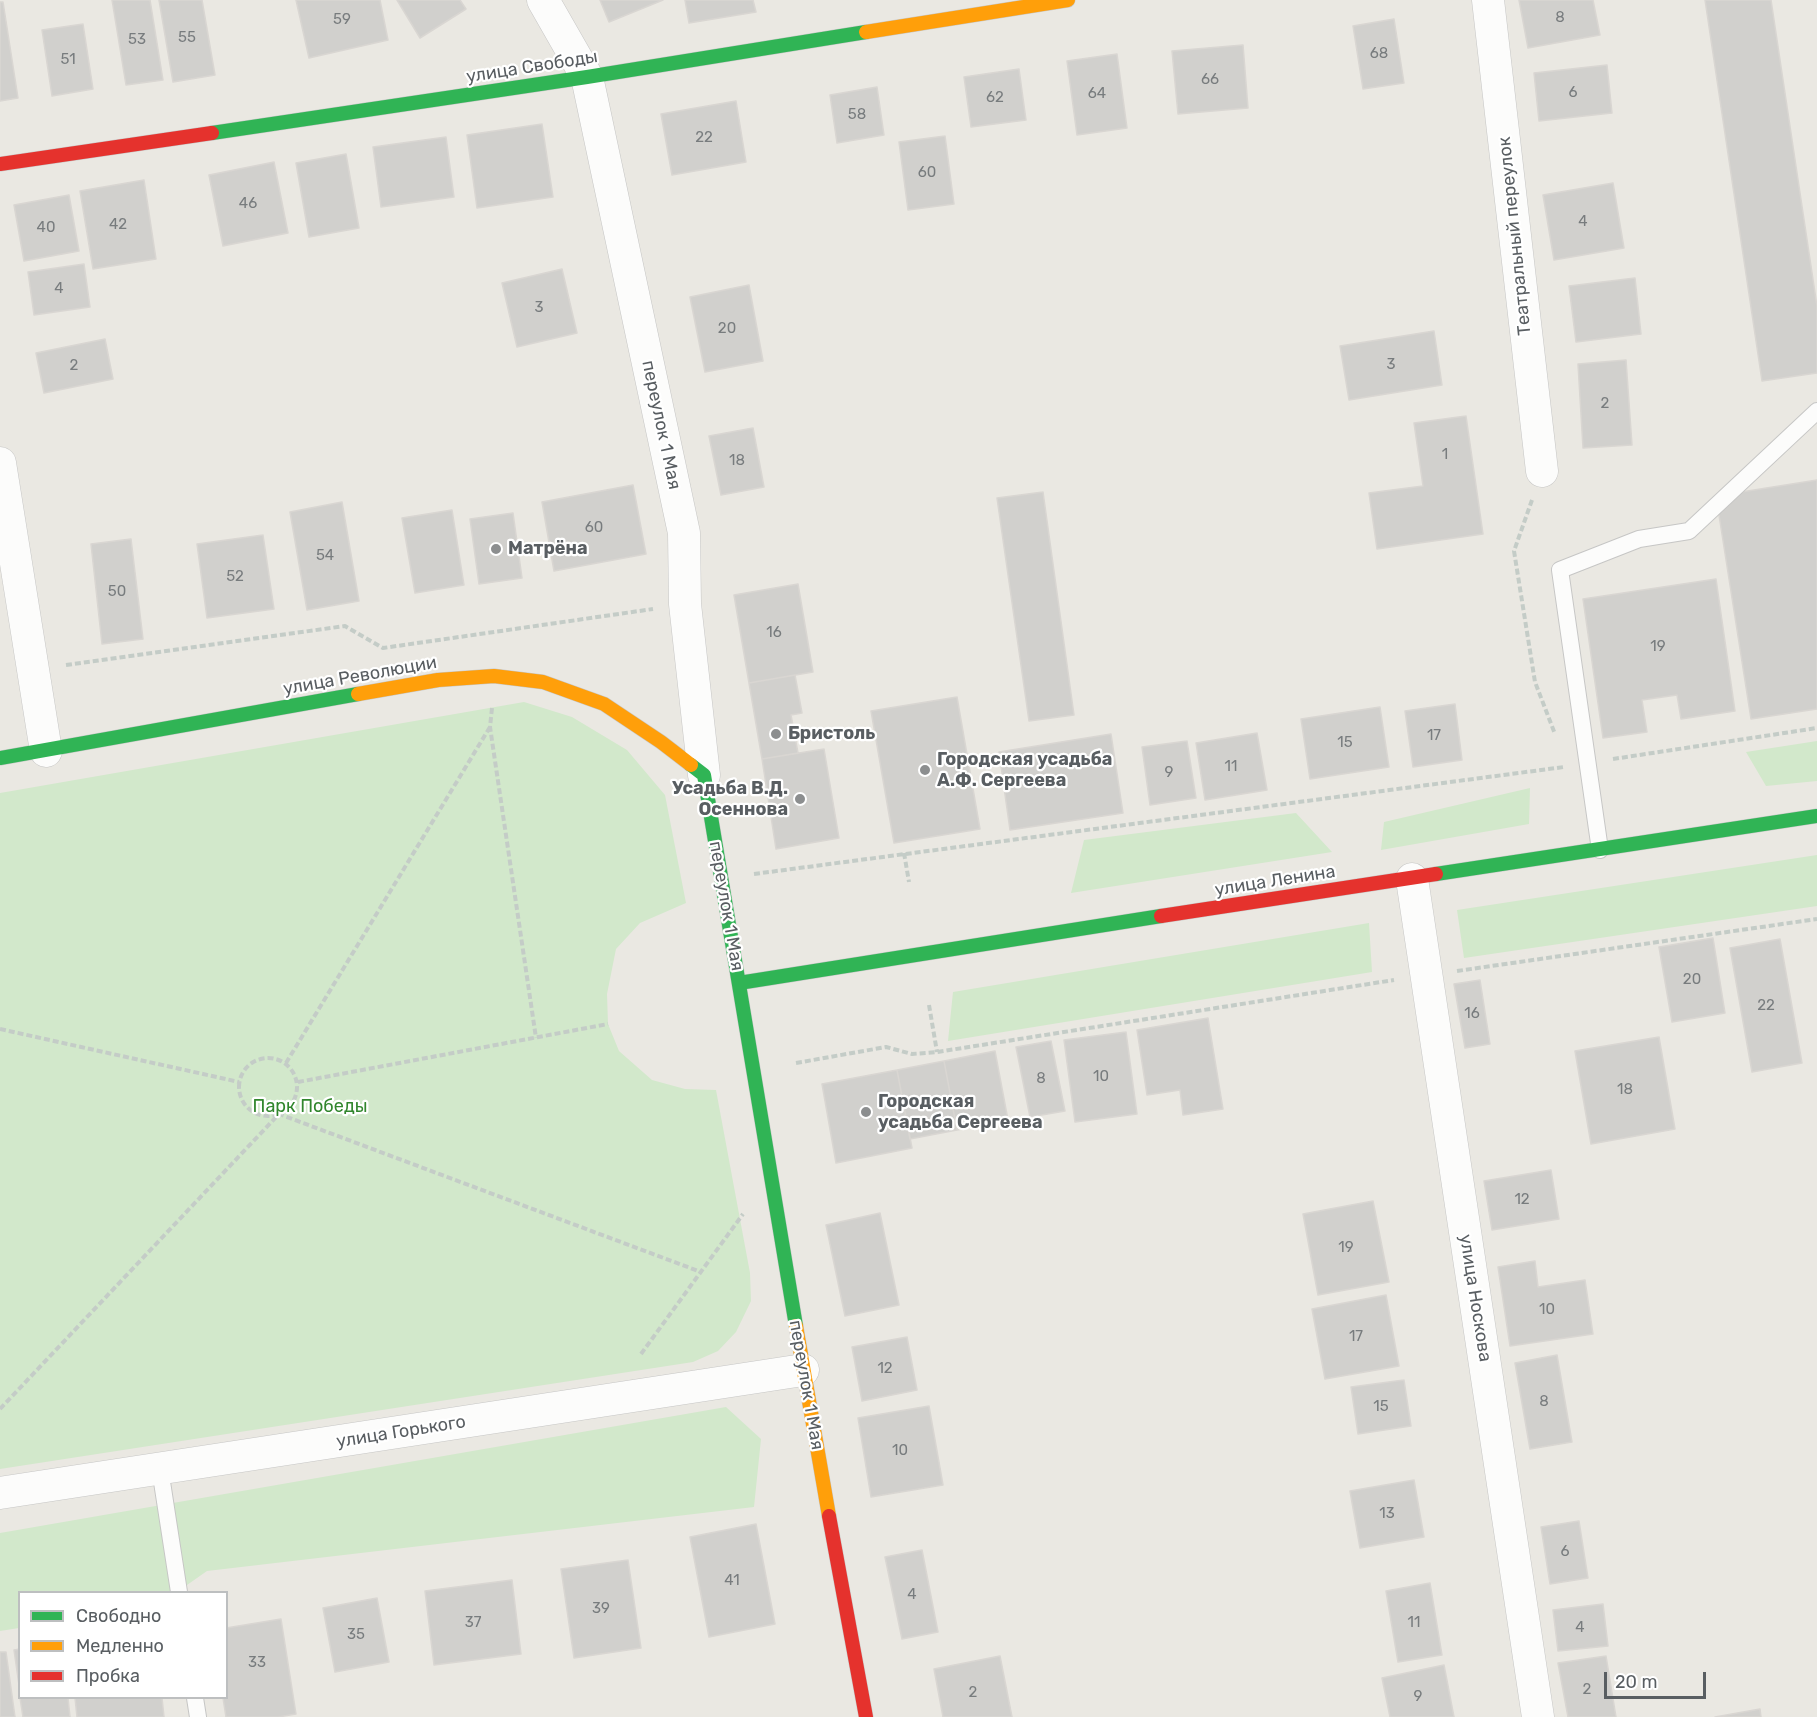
<!DOCTYPE html>
<meta charset="utf-8">
<style>
body{margin:0}
#map{position:relative;width:1817px;height:1717px;overflow:hidden;background:#eae8e2;font-family:Rubik,sans-serif}
canvas{display:block}
.legend{position:absolute;left:18px;top:1591px;width:210px;height:108px;box-sizing:border-box;background:#fff;border:2px solid #bdbfc0;margin:0;padding:8px 10px;list-style:none;font-size:18px;color:#595e62}
.legend li{display:flex;align-items:center;gap:12px;height:30px}
.legend b{width:30px;border:2px solid #bdbfc0}
.scale{position:absolute;left:1604px;top:1672px;width:102px;height:27px;box-sizing:border-box;border:3px solid #595e62;border-top:0;padding-left:8px;font-size:18px;line-height:21px;white-space:nowrap;color:#595e62;-webkit-text-stroke:4px #fff;paint-order:stroke}
</style>
<div id="map">
<canvas width="1817" height="1717"></canvas>
<ul class="legend">
<li><b style="height:8px;background:#30b455"></b>Свободно</li>
<li><b style="height:8px;background:#ff9f0a"></b>Медленно</li>
<li><b style="height:8px;background:#e5322d"></b>Пробка</li>
</ul>
<div class="scale">20 m</div>
</div>
<script>
const g = document.querySelector('canvas').getContext('2d');
g.lineJoin = 'round';
function paint(path, color) { g.fillStyle = color; g.fill(path, 'evenodd'); }
const poly = rows => new Path2D(rows.map(r => 'M' + r).join(''));
function strokePath(path, color, width, dash) { g.strokeStyle = color; g.lineWidth = width; g.lineCap = dash ? 'butt' : 'round'; g.setLineDash(dash || []); g.stroke(path); }
function label(font, color, halo, rows, align = 'center') {
  g.font = font + ' Rubik,sans-serif'; g.lineWidth = 4.5; g.setLineDash([]); g.textBaseline = 'middle'; g.strokeStyle = halo; g.fillStyle = color; for (const [text, x, y, turn = 0] of rows) {
    g.save(); g.translate(x, y); g.rotate((+turn || 0) * Math.PI / 180); g.textAlign = isNaN(turn) ? turn : align; if (halo) g.strokeText(text, 0, 0); g.fillText(text, 0, 0); g.restore();
  }
}
const green = poly([
 [524,702,572,717,627,750,665,795,686,903,640,923,616,949,607,994,608,1024,619,1051,652,1080,685,1089,716,1090,750,1273,751,1301,736,1332,718,1351,693,1362,0,1469,0,793],
 [1817,741,1817,781,1766,786,1746,752],
 [1530,788,1529,824,1381,850,1384,822],
 [1296,813,1332,852,1071,893,1084,840],
 [1817,855,1817,906,1464,958,1457,910],
 [1369,923,1372,972,948,1041,953,992],
 [726,1407,761,1439,754,1507,207,1571,177,1592,20,1592,19,1628,0,1631,0,1533]
]);
const building = poly([
 [112,0,150,0,163,80,126,85,112,0],
 [159,0,202,0,215,75,173,82,159,0],
 [296,0,380,0,388,40,309,58,296,0],
 [397,0,460,0,466,9,420,38,397,0],
 [600,0,663,0,609,22,600,0],
 [685,0,753,0,756,12,689,23,685,0],
 [1519,0,1593,0,1600,35,1528,48,1519,0],
 [1705,0,1771,0,1817,306,1817,373,1762,381,1705,0],
 [0,2,3,2,18,98,0,101,0,2],
 [1394,19,1404,83,1363,89,1353,26,1394,19],
 [83,24,93,89,52,96,42,30,83,24],
 [1243,45,1248,108,1178,114,1172,51,1243,45],
 [1117,54,1127,128,1077,135,1067,61,1117,54],
 [1607,65,1612,113,1539,121,1534,73,1607,65],
 [1019,69,1026,120,971,127,964,77,1019,69],
 [877,87,884,135,837,143,830,95,877,87],
 [736,101,746,162,672,175,661,114,736,101],
 [542,124,553,197,477,208,467,135,542,124],
 [945,136,954,204,908,210,899,142,945,136],
 [446,137,454,197,381,207,373,147,446,137],
 [346,154,359,228,309,237,296,163,346,154],
 [274,162,288,233,223,246,209,175,274,162],
 [144,180,156,259,93,269,80,191,144,180],
 [1613,183,1624,248,1554,260,1543,195,1613,183],
 [69,195,79,251,24,261,14,205,69,195],
 [84,264,90,307,34,315,28,272,84,264],
 [562,269,577,333,517,347,502,283,562,269],
 [1635,278,1641,334,1576,342,1569,286,1635,278],
 [749,285,763,361,705,372,690,297,749,285],
 [1434,331,1442,385,1349,400,1340,346,1434,331],
 [105,339,113,379,44,393,36,353,105,339],
 [1626,360,1632,445,1583,448,1578,364,1626,360],
 [1466,416,1483,534,1377,549,1369,493,1423,486,1414,423,1466,416],
 [753,428,764,487,721,495,709,436,753,428],
 [1817,480,1817,709,1751,719,1716,496,1817,480],
 [633,485,646,554,554,571,542,502,633,485],
 [1043,492,1074,715,1029,721,997,498,1043,492],
 [342,502,359,601,307,610,290,512,342,502],
 [452,510,464,585,415,593,402,518,452,510],
 [513,513,522,578,479,584,470,519,513,513],
 [263,535,274,609,207,618,197,544,263,535],
 [131,539,143,639,102,644,91,544,131,539],
 [1716,579,1735,711,1681,719,1677,695,1642,700,1647,732,1603,738,1583,599,1716,579],
 [798,584,813,672,749,683,734,595,798,584],
 [795,675,802,713,791,715,798,753,762,759,749,683,795,675],
 [957,697,980,829,894,843,871,711,957,697],
 [1455,704,1462,760,1413,767,1405,711,1455,704],
 [1380,707,1389,767,1310,779,1301,719,1380,707],
 [1257,733,1267,790,1205,800,1196,743,1257,733],
 [1111,734,1123,813,1010,830,999,752,1111,734],
 [1187,741,1196,798,1150,805,1142,747,1187,741],
 [824,749,839,838,776,849,762,759,824,749],
 [1713,938,1725,1013,1672,1022,1659,947,1713,938],
 [1780,939,1802,1063,1752,1072,1730,948,1780,939],
 [1480,980,1490,1044,1465,1048,1454,984,1480,980],
 [1208,1018,1223,1109,1183,1115,1180,1090,1147,1095,1137,1030,1208,1018],
 [1126,1032,1137,1114,1075,1122,1064,1040,1126,1032],
 [1659,1037,1675,1129,1591,1144,1575,1051,1659,1037],
 [1051,1041,1065,1111,1030,1117,1016,1047,1051,1041],
 [995,1051,1008,1120,957,1130,944,1061,995,1051],
 [944,1061,957,1130,910,1139,897,1070,944,1061],
 [897,1070,912,1148,836,1163,822,1084,897,1070],
 [1551,1170,1559,1219,1492,1230,1484,1181,1551,1170],
 [1373,1201,1389,1282,1318,1295,1303,1214,1373,1201],
 [880,1213,899,1305,845,1316,826,1225,880,1213],
 [1535,1261,1538,1287,1585,1280,1593,1334,1510,1346,1498,1267,1535,1261],
 [1386,1295,1399,1366,1325,1379,1312,1309,1386,1295],
 [907,1337,917,1390,862,1401,852,1347,907,1337],
 [1557,1355,1572,1442,1530,1449,1515,1363,1557,1355],
 [1404,1380,1411,1426,1358,1434,1351,1387,1404,1380],
 [929,1406,943,1485,871,1497,858,1418,929,1406],
 [1414,1480,1424,1537,1360,1548,1350,1491,1414,1480],
 [1579,1521,1588,1578,1550,1584,1541,1527,1579,1521],
 [756,1524,775,1624,709,1637,690,1537,756,1524],
 [922,1550,938,1632,902,1639,885,1557,922,1550],
 [628,1560,641,1648,574,1658,561,1569,628,1560],
 [512,1580,521,1654,434,1665,425,1591,512,1580],
 [1430,1583,1442,1655,1398,1662,1386,1591,1430,1583],
 [377,1598,389,1662,335,1672,323,1608,377,1598],
 [1603,1604,1608,1646,1558,1651,1553,1610,1603,1604],
 [281,1619,296,1714,278,1717,226,1717,223,1698,226,1698,226,1628,281,1619],
 [20,1649,20,1692,14,1650,20,1649],
 [0,1652,6,1652,15,1717,0,1717,0,1652],
 [1000,1656,1012,1717,943,1717,934,1669,1000,1656],
 [1606,1656,1616,1717,1568,1717,1558,1663,1606,1656],
 [1444,1665,1454,1717,1390,1717,1382,1678,1444,1665],
 [20,1698,68,1698,70,1717,23,1717,20,1698],
 [75,1698,162,1698,164,1717,77,1717,75,1698],
 [1760,1709,1761,1717,1715,1717,1760,1709]
]);
const path = poly([
 [1532,500,1514,551,1535,682,1555,734],
 [66,665,345,626,383,648,653,609],
 [492,708,490,727,536,1038],
 [1613,759,1817,728],
 [904,853,909,882],
 [754,874,1564,767],
 [1457,971,1817,919],
 [929,1005,937,1052],
 [0,1029,239,1082],
 '239 1087a29 29 0 1 1 58 0a29 29 0 1 1-58 0Z',
 [286,1063,490,727],
 [796,1063,886,1047,912,1054,937,1052,1394,980],
 [298,1082,608,1024],
 [641,1354,743,1214],
 [0,1409,279,1114,701,1272]
]);
const lane = poly([
 [1600,850,1560,570,1639,539,1689,531,1817,411],
 [160,1469,179,1592],
 [195,1698,198,1717]
]);
const street = poly([
 [543,0,587,77,684,533,685,604,704,775],
 [1488,0,1542,471],
 [0,463,46,751],
 [1412,879,1538,1717],
 [0,1493,803,1370]
]);
const fast = poly([
 [212,133,587,77,866,32],
 [0,758,358,694],
 [691,765,704,775,796,1326],
 [1436,874,1817,816],
 [739,983,1161,916]
]);
const slow = poly([
 [866,32,1068,0],
 [358,694,438,680,494,676,543,682,604,704,661,742,691,765],
 [796,1326,829,1516]
]);
const jam = poly([
 [0,164,212,133],
 [1161,916,1436,874],
 [829,1516,866,1717]
]);
const markers = [
 [496,549,6,"#8c8e8f"],
 [776,734,6,"#8c8e8f"],
 [925,770,6,"#8c8e8f"],
 [800,799,6,"#8c8e8f"],
 [866,1112,6,"#8c8e8f"]
];
const numberNames = [
 ["8",1560,18],
 ["59",342,20],
 ["55",187,38],
 ["53",137,40],
 ["68",1379,54],
 ["51",68,60],
 ["66",1210,80],
 ["6",1573,93],
 ["64",1097,94],
 ["62",995,98],
 ["58",857,115],
 ["22",704,138],
 ["60",927,173],
 ["46",248,204],
 ["4",1583,222],
 ["42",118,225],
 ["40",46,228],
 ["4",59,289],
 ["3",539,308],
 ["20",727,329],
 ["3",1391,365],
 ["2",74,366],
 ["2",1605,404],
 ["1",1445,455],
 ["18",737,461],
 ["60",594,528],
 ["54",325,556],
 ["52",235,577],
 ["50",117,592],
 ["16",774,633],
 ["19",1658,647],
 ["17",1434,736],
 ["15",1345,743],
 ["11",1231,767],
 ["9",1169,773],
 ["20",1692,980],
 ["22",1766,1006],
 ["16",1472,1014],
 ["10",1101,1077],
 ["8",1041,1079],
 ["18",1625,1090],
 ["12",1522,1200],
 ["19",1346,1248],
 ["10",1547,1310],
 ["17",1356,1337],
 ["12",885,1369],
 ["8",1544,1402],
 ["15",1381,1407],
 ["10",900,1451],
 ["13",1387,1514],
 ["6",1565,1552],
 ["41",732,1581],
 ["4",912,1595],
 ["39",601,1609],
 ["37",473,1623],
 ["11",1414,1623],
 ["4",1580,1628],
 ["35",356,1635],
 ["33",257,1663],
 ["2",1587,1690],
 ["2",973,1693],
 ["9",1418,1697]
];
const streetNames = [
 ["улица Свободы",532,67,-9],
 ["Театральный переулок",1515,236,-96],
 ["переулок 1 Мая",661,425,78],
 ["улица Революции",360,676,-10],
 ["улица Ленина",1275,881,-9],
 ["переулок 1 Мая",726,906,80],
 ["улица Носкова",1475,1298,81],
 ["переулок 1 Мая",806,1385,80],
 ["улица Горького",401,1432,-9]
];
const poiNames = [
 ["Матрёна",508,549],
 ["Бристоль",788,734],
 ["Городская усадьба",937,760],
 ["А.Ф. Сергеева",937,781],
 ["Усадьба В.Д.",788,789,"right"],
 ["Осеннова",788,810,"right"],
 ["Городская",878,1102],
 ["усадьба Сергеева",878,1123]
];
const parkNames = [
 ["Парк Победы",310,1107]
];
paint(green, '#d2e8cb');
paint(building, '#d1d0cd');
strokePath(building, '#d9d6d2', 1.5);
strokePath(lane, '#c6c6c5', 18);
strokePath(street, '#c6c6c5', 33);
strokePath(fast, '#c7c7c7', 15);
strokePath(slow, '#c7c7c7', 15);
strokePath(jam, '#c7c7c7', 15);
strokePath(path, '#c4ccc7', 4, [6, 3]);
strokePath(lane, '#fcfcfb', 16);
strokePath(street, '#fcfcfb', 32);
strokePath(fast, '#30b455', 14);
strokePath(slow, '#ff9f0a', 14);
strokePath(jam, '#e5322d', 14);
for (const [x, y, r, color] of markers) { const dot = new Path2D(); dot.arc(x, y, r, 0, 2 * Math.PI); g.fillStyle = color; g.fill(dot); strokePath(dot, '#fff', 2); }
label('15px', '#787c7e', null, numberNames);
label('18px', '#595e62', '#fff', streetNames);
label('bold 18px', '#595e62', '#fff', poiNames, 'left');
label('18px', '#31862d', '#fff', parkNames);
</script>
